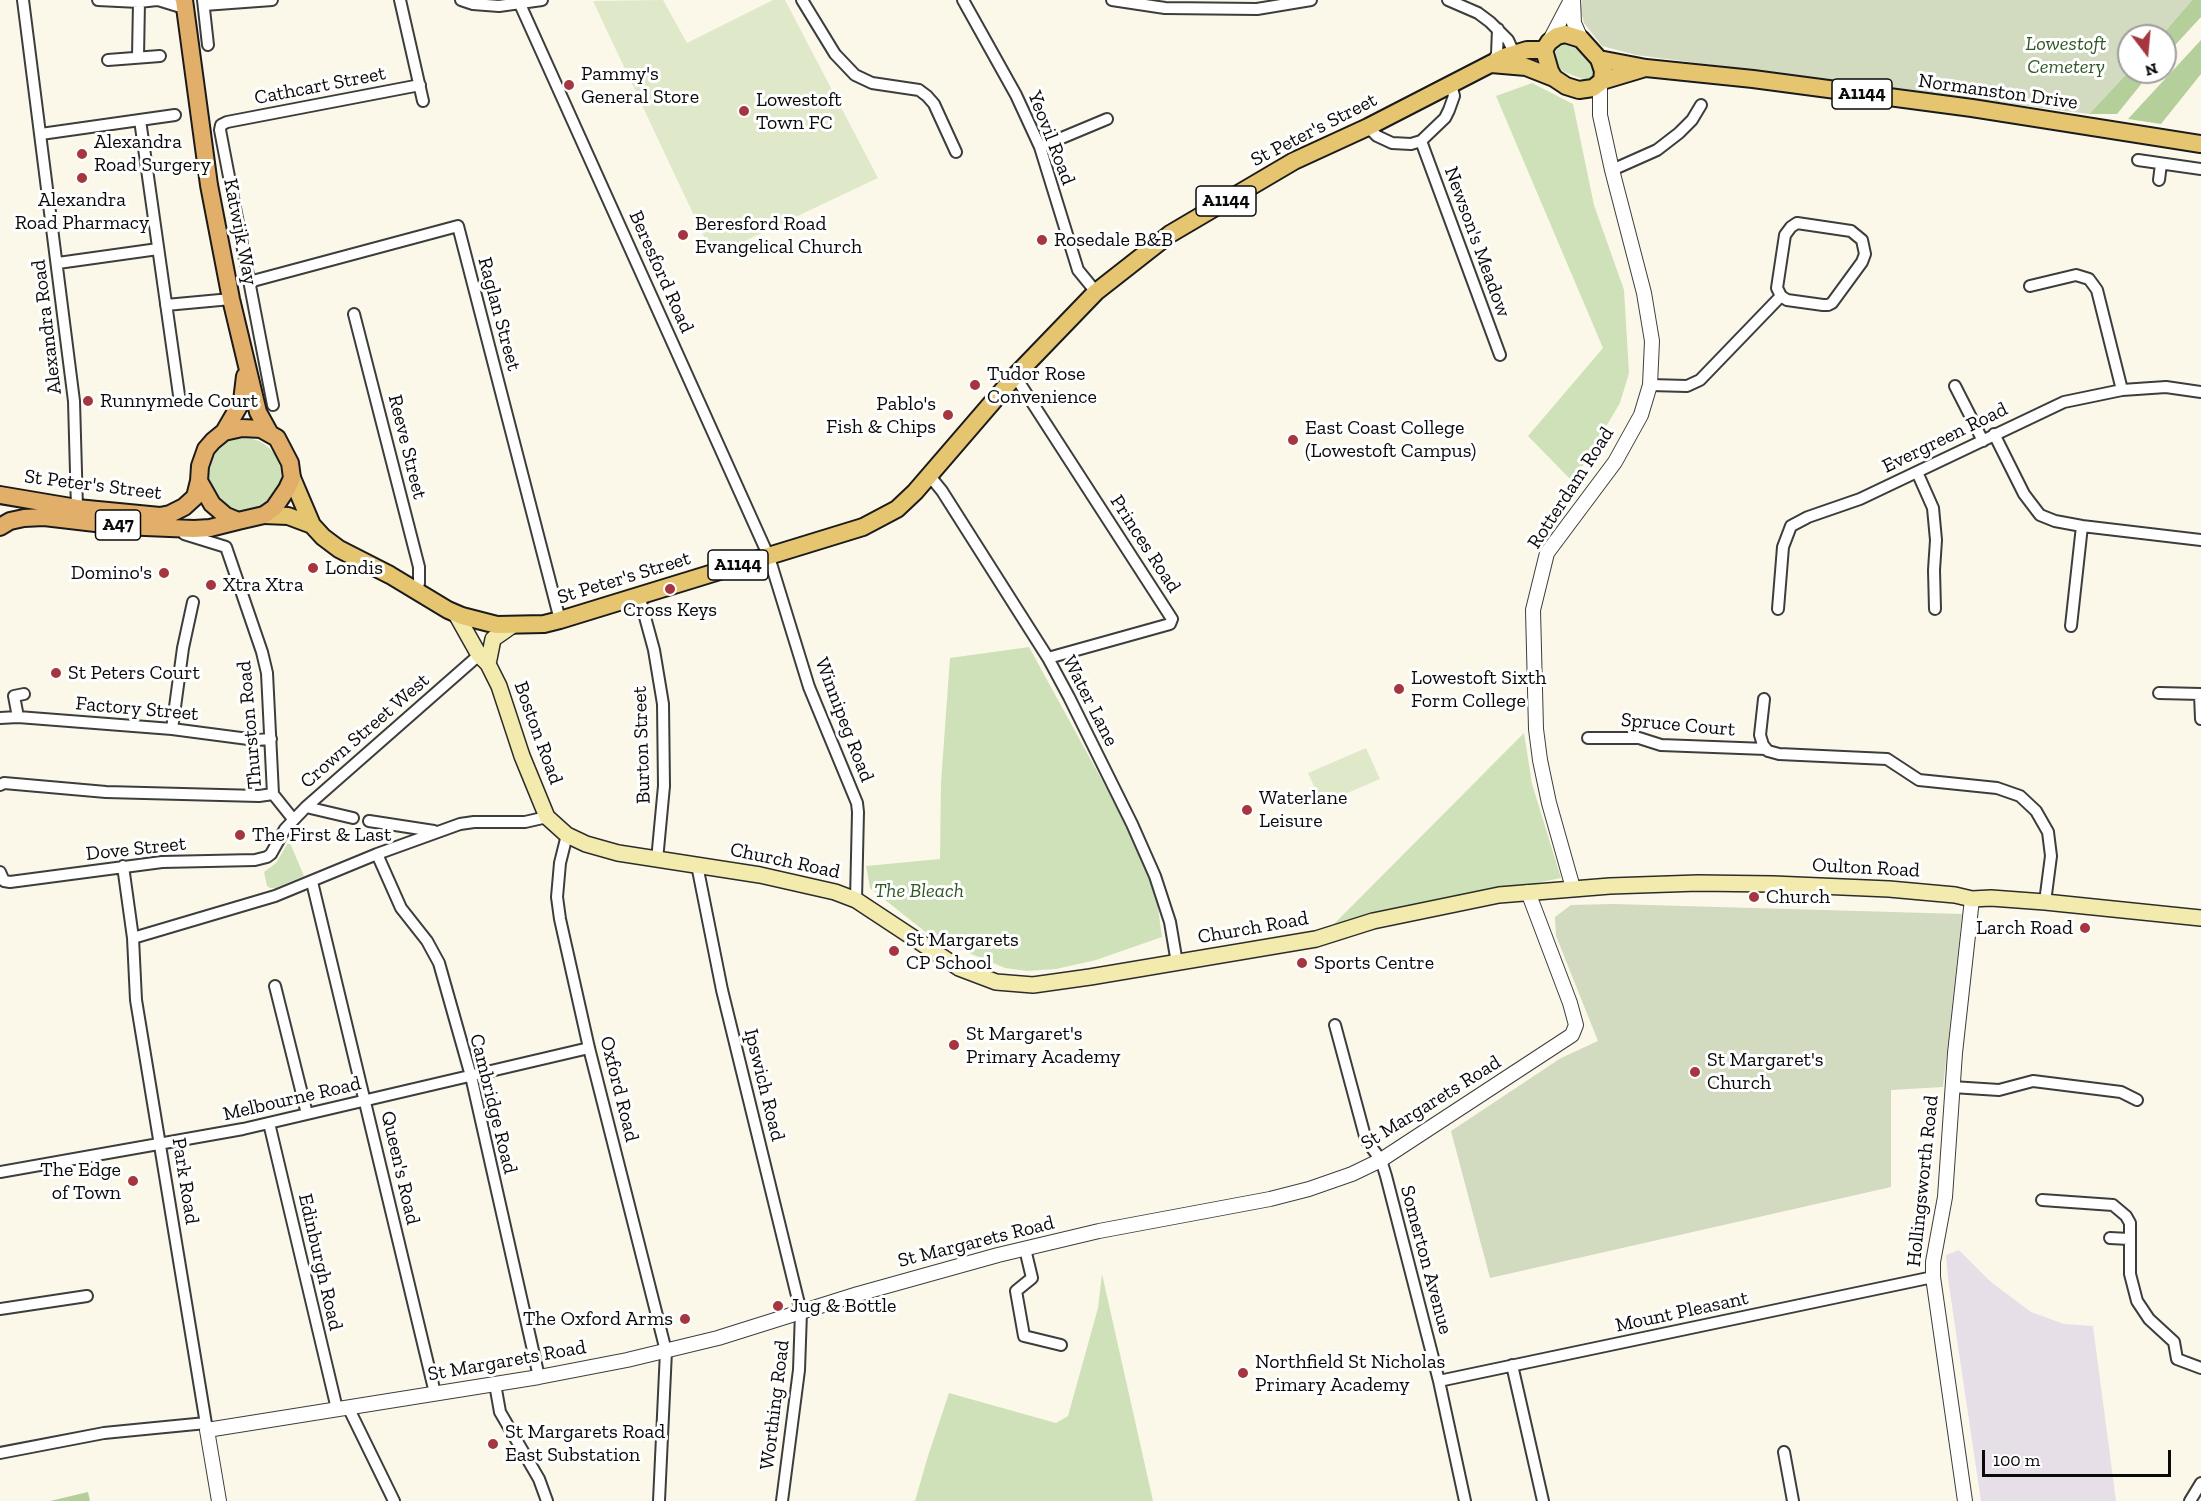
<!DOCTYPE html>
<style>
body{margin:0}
#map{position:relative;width:2201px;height:1501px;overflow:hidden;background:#fcf8e9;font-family:"Zilla Slab",serif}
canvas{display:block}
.north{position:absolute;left:2117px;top:24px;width:60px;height:60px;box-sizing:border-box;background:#fff;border:2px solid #9d9d9d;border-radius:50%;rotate:164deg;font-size:16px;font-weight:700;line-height:24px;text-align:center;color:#0a0a0a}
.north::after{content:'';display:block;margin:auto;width:21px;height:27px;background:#a5363f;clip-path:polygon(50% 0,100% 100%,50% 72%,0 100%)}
.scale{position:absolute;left:1982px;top:1450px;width:189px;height:27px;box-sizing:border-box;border:3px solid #0a0a0a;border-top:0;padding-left:8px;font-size:18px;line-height:21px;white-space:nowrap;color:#0a0a0a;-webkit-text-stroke:4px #fff;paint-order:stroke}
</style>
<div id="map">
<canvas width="2201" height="1501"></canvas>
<div class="north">N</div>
<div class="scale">100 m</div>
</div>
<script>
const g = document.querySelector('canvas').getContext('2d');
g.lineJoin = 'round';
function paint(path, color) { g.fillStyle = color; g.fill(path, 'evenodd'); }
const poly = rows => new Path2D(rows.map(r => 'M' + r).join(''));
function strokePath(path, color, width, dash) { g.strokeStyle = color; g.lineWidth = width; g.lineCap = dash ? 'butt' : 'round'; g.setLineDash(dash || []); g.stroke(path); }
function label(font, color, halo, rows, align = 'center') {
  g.font = font + ' "Zilla Slab",serif'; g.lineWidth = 6; g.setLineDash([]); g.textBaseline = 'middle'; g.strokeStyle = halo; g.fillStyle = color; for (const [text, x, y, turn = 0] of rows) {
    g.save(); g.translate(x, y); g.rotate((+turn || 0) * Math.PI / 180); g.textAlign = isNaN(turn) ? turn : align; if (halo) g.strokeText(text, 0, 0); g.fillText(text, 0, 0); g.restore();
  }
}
const industrial = poly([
 [1959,1250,1991,1282,2031,1312,2064,1324,2093,1326,2116,1501,1981,1501,1948,1279,1946,1255]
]);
const green = poly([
 [1564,40,1581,43,1598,73,1594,78,1588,80,1580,78,1564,72,1558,66,1555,49],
 [1532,83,1573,104,1594,205,1624,290,1629,373,1620,403,1573,482,1528,436,1603,348,1496,96],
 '207 475a37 37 0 1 1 74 0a37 37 0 1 1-74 0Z',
 [1029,647,1109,793,1146,864,1156,894,1162,937,1096,960,1056,969,1027,971,1005,968,933,938,870,888,866,866,940,859,941,782,950,658],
 [1524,733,1532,784,1561,878,1333,925],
 [288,843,290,843,304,876,275,888,270,888,267,886,264,872,276,863],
 [1102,1274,1153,1501,915,1501,928,1456,949,1393,1056,1423,1068,1416,1098,1308]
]);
const forest = poly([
 [2192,0,2201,0,2201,17,2165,56,2165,36,2161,36],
 [2201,40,2201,74,2161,124,2128,119],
 [2129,71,2151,72,2117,114,2089,114],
 [88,1492,90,1501,50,1501]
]);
const cemetery = poly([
 [1582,0,2192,0,2161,36,2129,36,2129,71,2089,114,1636,55,1602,46,1584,23,1581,11],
 [1614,904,1962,914,1943,1087,1891,1090,1891,1187,1490,1278,1451,1131,1561,1058,1598,1041,1556,936,1555,917,1571,905]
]);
const pitch = poly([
 [663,0,687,43,773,0,785,0,878,178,713,256,593,1],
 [1366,748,1380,779,1322,804,1308,773]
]);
const minor = poly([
 [23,0,74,401,77,508],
 [98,0,139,2,157,0],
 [158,0,184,8],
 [203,0,208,45],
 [400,0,423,101],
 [461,0,473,4,499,6,542,0],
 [802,0,835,54,855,75,872,83,919,90,927,96,934,104,956,152],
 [963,0,1016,95,1040,147,1078,270,1096,292],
 [1112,0,1165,8,1257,9,1311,0],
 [1448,0,1478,13,1490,22,1508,40,1514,53],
 [519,2,769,557,809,687,857,803,858,812,856,900],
 [204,5,272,0],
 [138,57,139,2],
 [108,60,160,56],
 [1492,63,1497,54,1498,29],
 [140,120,180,402],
 [1368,127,1377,136,1392,143,1411,144,1421,141,1445,118,1449,110,1454,96,1451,84],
 [41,134,175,115],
 [1421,141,1500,355],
 [1040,147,1107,119],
 [2138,160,2201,169],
 [1612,170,1657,150,1679,133,1692,120,1701,105],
 [2159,180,2161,164],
 [58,263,158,249],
 [249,282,458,226,560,620],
 [2030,286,2076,275,2089,279,2097,290,2122,390],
 [166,305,231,299],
 [354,314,419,567,419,583,416,590],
 [1015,376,1172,619,1170,624,1048,658],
 [1650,385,1687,386,1700,380,1781,296,1777,288,1785,235,1791,227,1797,223,1851,231,1862,240,1865,254,1862,262,1832,303,1828,305,1823,305,1787,300,1781,296],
 [1955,386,1983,441],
 [273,405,220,130,221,125,227,122,420,85],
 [1994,434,2024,494,2040,515,2055,521,2082,526,2201,540],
 [1917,472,1933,508,1936,540,1934,570,1935,609],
 [929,475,942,491,1048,658,1069,697,1132,824,1155,876,1170,922,1177,963],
 [184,534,226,547,262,652,267,673,273,794,293,819],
 [639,595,654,650,663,704,664,786,657,860],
 [1778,609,1783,547,1791,526,1808,517,1860,499,2064,402,2122,390,2166,387,2201,392],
 [2071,626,2082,526],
 [2159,693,2201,694],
 [2200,694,2201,719],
 [1764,699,1760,735,1763,745,1768,751,1779,754,1887,759,1919,780,1997,788,2020,796,2036,811,2048,832,2051,856,2045,902],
 [18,717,14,696,24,694],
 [0,718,18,717,172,729,256,740,271,739],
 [172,729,183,648,193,602],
 [1588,738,1639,738,1661,745,1766,749],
 [0,785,4,783,106,792,259,796,273,794],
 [306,807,353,818],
 [369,821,434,831],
 [567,835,560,863,557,897,560,919,589,1048,666,1351,659,1501],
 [377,854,401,908,427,941,439,963,471,1076,539,1377],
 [697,865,722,990,801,1312,799,1370,782,1501],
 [123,866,133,938,136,1000,207,1430],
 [0,872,4,881,10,882,162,862,255,860,267,857,271,854,285,829,306,807,479,655,486,655],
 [312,882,435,1393],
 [133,938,275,896,377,854,460,824,474,822,525,822,547,817],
 [275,986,307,1114],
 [1335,1025,1366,1140,1381,1160,1386,1176,1439,1381,1465,1501],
 [1952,1087,1999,1090,2033,1081,2121,1092,2137,1100],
 [269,1123,337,1409],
 [0,1172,243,1129,589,1048],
 [2042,1200,2113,1205,2126,1216,2130,1223,2130,1274,2137,1301,2149,1319,2174,1342,2177,1359,2201,1368],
 [2110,1238,2129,1239],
 [1025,1249,1032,1278,1016,1291,1024,1336,1061,1345],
 [0,1309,87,1296],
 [1512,1365,1543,1501],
 [1439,1381,1933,1277],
 [495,1384,500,1412,539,1479,547,1501],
 [348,1407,394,1501],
 [1784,1452,1793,1501],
 [0,1453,104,1433,206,1423],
 [2190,1501,2201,1483]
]);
const tertiary = poly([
 [1573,0,1574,23,1581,39],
 [1549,42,1571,0],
 [1573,888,1549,803,1540,760,1536,729,1533,610,1547,553,1615,462,1641,415,1650,385,1652,341,1644,293,1612,170,1600,115,1600,84],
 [219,1501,207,1430,539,1377,627,1360,718,1338,858,1294,998,1255,1099,1231,1270,1199,1309,1189,1352,1174,1381,1160,1572,1035,1576,1025,1570,1003,1528,892],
 [1965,1501,1933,1277,1933,1262,1945,1197,1955,1053,1972,899]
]);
const secondary = poly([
 [456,614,479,655,488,664,499,686,522,756,547,817,567,835,586,844,618,853,760,875,835,892,856,900,959,968,996,982,1033,985,1090,977,1316,939,1373,921,1499,895,1610,886,1698,883,1773,884,1889,889,1955,895,1972,899,1991,898,2045,902,2201,918],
 [488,664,493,639,513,625]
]);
const primary = poly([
 [1565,34,1581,39,1599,59,1603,71,1602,81,1593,88,1579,90,1566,86,1554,78,1550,71,1544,50,1549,42,1557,36,1565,34],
 [1599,59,1646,68,1753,79,1972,108,2201,144],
 [1491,64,1526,67,1554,78],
 [1602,81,1642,69],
 [292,478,312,525,323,537,339,549,390,575,448,610,462,616,497,625,544,624,560,620,863,527,897,509,915,492,1015,376,1096,292,1170,234,1294,161,1368,127,1504,57,1527,50,1544,50],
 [264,515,288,516,312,525]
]);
const trunk = poly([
 [184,0,209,185,231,299,258,412,269,432],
 [242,428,261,429,277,438,290,463,292,478,287,489,274,508,264,515,238,521,226,516,212,504,199,481,200,466,206,449,213,441,224,432,242,428],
 [224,432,242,401,245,376],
 [0,495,77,508,160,516,170,514,184,507,195,497,199,481],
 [0,527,10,521,24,518,44,517,121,526,194,529,210,528,238,521]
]);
const markers = [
 [569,85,6,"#a5363f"],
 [744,111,6,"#a5363f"],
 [82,154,6,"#a5363f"],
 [82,178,6,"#a5363f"],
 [683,235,6,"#a5363f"],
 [1042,240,6,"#a5363f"],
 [975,385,6,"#a5363f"],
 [88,401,6,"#a5363f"],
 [948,415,6,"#a5363f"],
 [1293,440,6,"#a5363f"],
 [313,568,6,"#a5363f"],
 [164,573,6,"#a5363f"],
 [211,585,6,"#a5363f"],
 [670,589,6,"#a5363f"],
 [56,673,6,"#a5363f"],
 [1399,689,6,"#a5363f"],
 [1247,810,6,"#a5363f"],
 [240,835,6,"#a5363f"],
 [1754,897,6,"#a5363f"],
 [2085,928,6,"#a5363f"],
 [894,951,6,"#a5363f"],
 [1302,963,6,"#a5363f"],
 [954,1045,6,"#a5363f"],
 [1695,1072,6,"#a5363f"],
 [133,1181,6,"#a5363f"],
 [778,1306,6,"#a5363f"],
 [685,1319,6,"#a5363f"],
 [1243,1373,6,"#a5363f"],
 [493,1444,6,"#a5363f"]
];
const shields = [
 [1862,94,60],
 [1226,201,60],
 [118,525,45],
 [738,565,60]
];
const shieldNames = [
 ["A1144",1862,94],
 ["A1144",1226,201],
 ["A47",118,525],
 ["A1144",738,565]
];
const parkNames = [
 ["Lowestoft",2066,44],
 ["Cemetery",2066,67],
 ["The Bleach",919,891]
];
const poiNames = [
 ["Pammy's",581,74],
 ["General Store",581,97],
 ["Lowestoft",756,100],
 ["Town FC",756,123],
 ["Alexandra",94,142],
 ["Road Surgery",94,165],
 ["Alexandra",82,200,"center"],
 ["Road Pharmacy",82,223,"center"],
 ["Beresford Road",695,224],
 ["Evangelical Church",695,247],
 ["Rosedale B&B",1054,240],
 ["Tudor Rose",987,374],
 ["Convenience",987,397],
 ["Runnymede Court",100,401],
 ["Pablo's",936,404,"right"],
 ["Fish & Chips",936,427,"right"],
 ["East Coast College",1305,428],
 ["(Lowestoft Campus)",1305,451],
 ["Londis",325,568],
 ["Domino's",152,573,"right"],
 ["Xtra Xtra",223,585],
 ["Cross Keys",670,610,"center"],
 ["St Peters Court",68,673],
 ["Lowestoft Sixth",1411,678],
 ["Form College",1411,701],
 ["Waterlane",1259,798],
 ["Leisure",1259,821],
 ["The First & Last",252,835],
 ["Church",1766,897],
 ["Larch Road",2073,928,"right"],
 ["St Margarets",906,940],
 ["CP School",906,963],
 ["Sports Centre",1314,963],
 ["St Margaret's",966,1034],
 ["Primary Academy",966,1057],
 ["St Margaret's",1707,1060],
 ["Church",1707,1083],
 ["The Edge",121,1170,"right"],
 ["of Town",121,1193,"right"],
 ["Jug & Bottle",790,1306],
 ["The Oxford Arms",673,1319,"right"],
 ["Northfield St Nicholas",1255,1362],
 ["Primary Academy",1255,1385],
 ["St Margarets Road",505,1432],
 ["East Substation",505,1455]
];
const streetNames = [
 ["Cathcart Street",320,86,-11],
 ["Normanston Drive",1998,92,8],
 ["St Peter's Street",1314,130,-27],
 ["Yeovil Road",1051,138,69],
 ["Katwijk Way",240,232,79],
 ["Newson's Meadow",1477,242,70],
 ["Beresford Road",661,272,66],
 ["Raglan Street",499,314,75],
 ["Alexandra Road",47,327,-97],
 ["Evergreen Road",1945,438,-26],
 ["Reeve Street",407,447,76],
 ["St Peter's Street",93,485,7],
 ["Rotterdam Road",1571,488,-57],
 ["Princes Road",1145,544,57],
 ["St Peter's Street",624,578,-17],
 ["Water Lane",1090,701,63],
 ["Factory Street",137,709,5],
 ["Winnipeg Road",844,720,69],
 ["Thurston Road",250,725,-95],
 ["Spruce Court",1678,725,5],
 ["Crown Street West",365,731,-41],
 ["Boston Road",538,733,70],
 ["Burton Street",642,745,-92],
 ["Dove Street",136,849,-6],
 ["Church Road",785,861,12],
 ["Oulton Road",1866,868,3],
 ["Church Road",1253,928,-10],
 ["Ipswich Road",764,1085,76],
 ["Oxford Road",619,1089,76],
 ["Melbourne Road",292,1099,-13],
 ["St Margarets Road",1431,1103,-32],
 ["Cambridge Road",493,1104,76],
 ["Queen's Road",400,1168,77],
 ["Park Road",185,1181,81],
 ["Hollingsworth Road",1923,1181,-84],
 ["St Margarets Road",976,1242,-14],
 ["Somerton Avenue",1426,1260,75],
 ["Edinburgh Road",320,1262,77],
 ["Mount Pleasant",1682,1312,-12],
 ["St Margarets Road",507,1361,-10],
 ["Worthing Road",775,1405,-83]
];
paint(industrial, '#e6dfe8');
paint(green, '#cfe1b8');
paint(forest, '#b4cf9a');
paint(cemetery, '#d2dabf');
paint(pitch, '#dfe9c9');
strokePath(minor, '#3d3d3d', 14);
strokePath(tertiary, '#3d3d3d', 16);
strokePath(secondary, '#2c2c2c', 18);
strokePath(primary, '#1b1b1b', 20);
strokePath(trunk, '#1b1b1b', 20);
strokePath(minor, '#fff', 10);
strokePath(tertiary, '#fff', 14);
strokePath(secondary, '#f3eaad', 15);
strokePath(primary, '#e5c570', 16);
strokePath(trunk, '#e2af6a', 16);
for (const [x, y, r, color] of markers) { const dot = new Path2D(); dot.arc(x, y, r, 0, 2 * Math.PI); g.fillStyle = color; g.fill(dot); strokePath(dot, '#fff', 2); }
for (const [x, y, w] of shields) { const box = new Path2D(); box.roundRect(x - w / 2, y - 15, w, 30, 4.5); g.fillStyle = '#fff'; g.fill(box); strokePath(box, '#0a0a0a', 1.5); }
label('bold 18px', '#0a0a0a', null, shieldNames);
label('italic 20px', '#305724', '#fff', parkNames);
label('20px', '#0a0a0a', '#fff', poiNames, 'left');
label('20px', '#0a0a0a', '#fff', streetNames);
</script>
